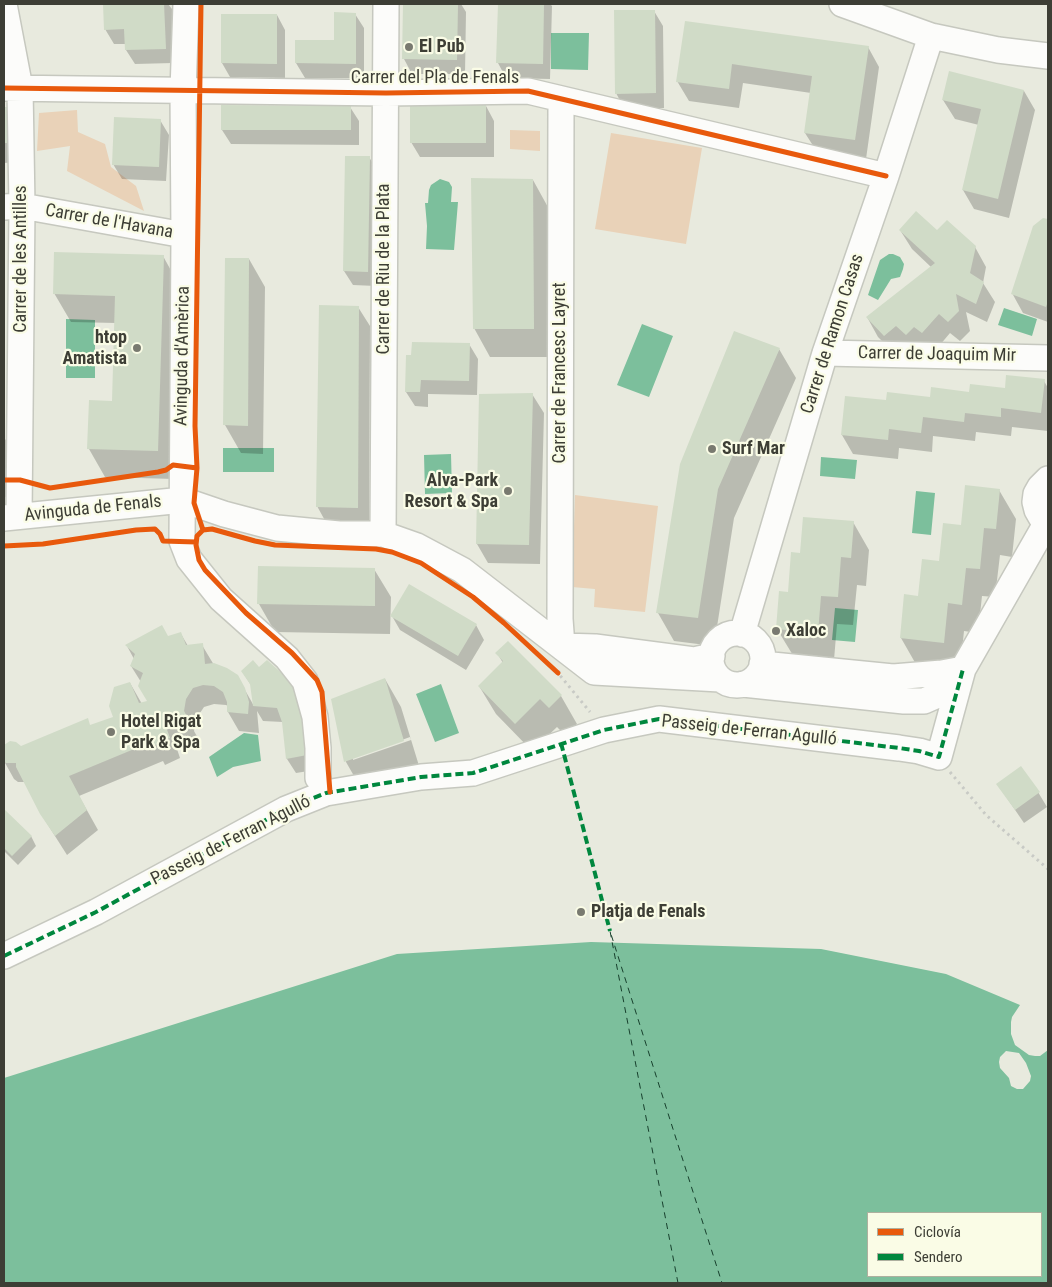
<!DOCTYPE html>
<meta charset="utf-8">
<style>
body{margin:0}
#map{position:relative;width:1052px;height:1287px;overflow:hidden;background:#e8eade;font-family:"Roboto Condensed",sans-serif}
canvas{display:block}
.frame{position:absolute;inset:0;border:5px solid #3d3e35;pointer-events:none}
.legend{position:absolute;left:867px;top:1212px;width:175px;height:65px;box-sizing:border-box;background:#fafce6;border:1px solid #aeb09f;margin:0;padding:6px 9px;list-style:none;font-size:15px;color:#3d3e35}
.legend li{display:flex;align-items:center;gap:10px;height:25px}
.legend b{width:25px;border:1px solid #aeb09f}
</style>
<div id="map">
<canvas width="1052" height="1287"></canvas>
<div class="frame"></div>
<ul class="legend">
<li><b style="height:6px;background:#e8590c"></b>Ciclovía</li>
<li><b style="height:6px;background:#00873e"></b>Sendero</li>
</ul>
</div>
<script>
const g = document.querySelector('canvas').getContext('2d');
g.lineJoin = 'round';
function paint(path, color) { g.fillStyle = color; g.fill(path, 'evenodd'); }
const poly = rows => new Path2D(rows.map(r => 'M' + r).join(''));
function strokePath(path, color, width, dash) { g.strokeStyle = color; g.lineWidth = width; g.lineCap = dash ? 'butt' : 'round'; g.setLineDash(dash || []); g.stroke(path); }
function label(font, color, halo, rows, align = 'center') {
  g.font = font + ' "Roboto Condensed",sans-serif'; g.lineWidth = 4.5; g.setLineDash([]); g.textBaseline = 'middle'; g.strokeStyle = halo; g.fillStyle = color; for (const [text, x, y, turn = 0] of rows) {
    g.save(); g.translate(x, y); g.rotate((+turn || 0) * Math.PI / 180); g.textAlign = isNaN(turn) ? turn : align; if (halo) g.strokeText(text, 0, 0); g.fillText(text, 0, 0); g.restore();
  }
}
const green = poly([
 [77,110,78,132,105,144,111,167,136,186,144,211,67,171,70,146,37,151,39,113],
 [510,130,540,131,540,151,510,149],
 [611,133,702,148,686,244,595,229],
 [575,495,658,506,645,612,594,607,595,589,572,587]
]);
const water = poly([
 [551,33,589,33,588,70,551,69],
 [440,179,449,182,452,187,451,202,458,202,454,250,426,249,427,226,425,203,428,203,429,190,431,185],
 [889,254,893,254,900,257,904,264,903,269,900,277,891,279,878,300,868,295,880,260],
 [1004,308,1037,319,1032,336,998,325],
 [66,319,95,320,95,378,66,378],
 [642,324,673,336,649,397,617,385],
 [223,448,274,448,274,472,223,472],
 [451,454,452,493,425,494,424,455],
 [821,457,857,460,855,479,820,476],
 [916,491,935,493,931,535,912,533],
 [835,608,858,610,855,642,832,640],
 [441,684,459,733,435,742,416,694],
 [244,733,258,735,261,761,233,767,217,777,209,757],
 [591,942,821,949,946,974,1020,1005,1012,1017,1011,1022,1011,1034,1015,1045,1029,1055,1035,1056,1040,1056,1048,1050,1048,1283,4,1283,4,1078,397,954],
 [1006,1051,1019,1053,1026,1063,1031,1076,1030,1081,1023,1089,1017,1089,1011,1086,1009,1078,1000,1068,999,1062,1000,1057],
 [868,1213,1041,1213,1041,1276,868,1276]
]);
const shadow = poly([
 [129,4,168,4,172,9,173,63,135,64,126,50,126,44,114,44,105,29,105,5],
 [404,4,461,4,466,12,465,74,412,74,404,59],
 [499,4,550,4,552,6,550,79,506,78,498,63],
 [654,11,663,26,664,108,624,108,616,93],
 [355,14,364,28,364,78,305,78,296,63,336,42],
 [277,15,285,30,285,78,230,77,222,63],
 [686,22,868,47,879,67,866,159,817,152,805,133,811,93,743,83,739,108,689,101,677,81],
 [1024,91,1035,110,1009,218,974,209,963,190,979,125,955,119,943,100],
 [486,106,494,121,494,157,420,157,411,142],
 [350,107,359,121,359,145,231,144,222,130],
 [4,108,6,108,17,127,19,162,4,163],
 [160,120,169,135,166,181,122,179,113,164],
 [369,157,378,172,376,286,353,285,344,271],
 [533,180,549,209,549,357,490,357,474,328],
 [1043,220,1048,220,1048,322,1023,313,1012,293],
 [900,230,937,232,975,247,986,267,983,283,995,302,987,322,966,312,970,331,960,341,950,333,934,352,896,355,878,337,867,317,931,267,912,249],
 [163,256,179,285,174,479,105,477,89,449,90,402,113,402,116,323,71,322,54,293],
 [249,259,265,287,263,454,241,453,225,425],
 [358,307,370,326,369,527,328,526,317,506],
 [469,344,478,359,477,395,428,394,428,407,415,406,406,392,407,356],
 [779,349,796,378,734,518,714,646,674,641,658,613],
 [1044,381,1048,388,1048,431,1012,427,1011,436,976,432,975,441,933,436,932,452,899,448,898,459,853,454,842,435,887,402,1006,389],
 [532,394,544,413,540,564,488,563,477,544],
 [4,437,19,463,18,498,4,497],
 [999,490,1016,519,1012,557,1000,555,995,597,982,596,978,633,964,631,960,670,917,666,901,638,920,597,962,526],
 [853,522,869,550,866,586,857,585,853,625,837,624,834,660,794,657,777,629,802,554],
 [259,567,374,569,391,597,390,634,275,632,259,604],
 [392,616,476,625,484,640,466,670,400,630],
 [181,634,188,646,202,645,214,665,237,676,254,706,252,687,242,671,253,662,315,770,296,773,287,759,283,722,263,721,257,711,259,733,239,731,228,712,228,706,226,705,214,704,204,707,196,719,194,731,199,740,176,746,180,758,165,765,163,761,79,796,98,830,67,855,41,814,25,782,18,782,14,779,4,761,4,747,10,743,21,747,115,718,130,683,142,704,148,702,141,682,131,666,134,659,127,646],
 [497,653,561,696,577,724,566,736,557,727,532,751,496,714,479,686,503,663],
 [385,679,401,707,420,769,362,790,346,762,333,700],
 [410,737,411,740,353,760,353,758],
 [998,785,1038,792,1047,807,1024,823],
 [4,811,31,836,36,846,18,865,4,851]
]);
const ferry = poly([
 [678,1283,610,931,722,1283]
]);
const building = poly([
 [103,4,164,4,166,49,125,50,124,29,104,30],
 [403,4,458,4,457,60,402,59],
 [498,4,544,4,543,64,496,63],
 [614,10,655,10,656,93,615,94],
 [334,12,356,13,356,64,295,63,295,40,334,40],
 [221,14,277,14,277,64,221,63],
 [685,21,869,46,855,140,804,133,812,76,732,64,729,89,676,82],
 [949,71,1024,90,998,199,962,190,981,109,942,100],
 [221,105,351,106,351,130,221,130],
 [410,105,486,105,486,143,410,143],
 [4,107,7,107,8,143,4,143],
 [114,117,161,119,159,167,112,165],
 [345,156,370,156,368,272,343,271],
 [471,178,533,179,534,329,473,329],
 [916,211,937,230,947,220,976,246,970,273,984,282,976,304,956,294,959,311,948,322,939,314,922,333,914,327,906,335,896,326,884,336,866,317,935,263,899,230],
 [1043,218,1048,219,1048,301,1046,307,1011,294,1033,226],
 [54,252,164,255,158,451,87,449,89,400,112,401,115,296,53,294],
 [225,258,249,258,248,426,223,425],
 [319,305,359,306,358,508,316,507],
 [734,331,780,348,718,489,698,618,656,613,680,464],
 [412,342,470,343,469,381,421,380,420,392,405,392,406,355,411,355],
 [1006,375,1045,379,1041,413,1001,408,1001,417,965,413,964,422,923,417,921,433,889,429,888,440,841,435,845,396,886,400,887,392,930,397,931,387,969,392,970,384,1005,388],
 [533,393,529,545,476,544,479,394],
 [965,485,1000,489,996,529,984,528,980,569,966,568,962,605,948,603,944,643,900,638,904,594,918,596,922,559,939,561,943,523,961,525],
 [803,517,854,521,851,558,841,557,838,597,821,596,818,633,776,629,779,591,788,592,791,552,800,553],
 [258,566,375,568,375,606,257,604],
 [409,584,477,624,458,656,390,616],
 [162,625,168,636,181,632,186,645,203,643,205,664,214,663,227,668,238,675,245,688,249,702,248,714,227,712,227,702,223,692,214,686,203,685,193,688,186,699,184,711,189,720,166,727,170,738,153,746,151,742,69,776,87,810,55,836,40,814,16,767,16,763,6,763,4,762,4,745,10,741,16,742,21,746,88,718,90,725,113,717,109,706,114,687,130,682,139,703,147,701,138,686,143,673,130,666,135,654,125,645],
 [508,641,562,695,549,708,540,699,515,724,478,686,503,661,495,653],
 [253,660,259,667,267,660,294,684,301,693,307,755,286,759,282,722,277,708,253,706,250,684,241,671],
 [385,678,404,741,344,762,331,699],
 [1021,766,1040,792,1015,810,996,784],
 [4,809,32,836,12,856,4,848]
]);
const path = poly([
 [560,671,558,673,590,712],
 [950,772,986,815,1048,869]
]);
const minor = poly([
 [4,4,20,88,22,206,19,516],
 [186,4,183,91,184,235,182,541,189,559,221,599,287,658,305,681,315,717,318,748,318,778],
 [842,4,931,36,998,50,1048,56],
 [4,88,386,93,528,91,886,176],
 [561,100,560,619,562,646],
 [4,207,22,206,184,235],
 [825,353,1048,358],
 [1048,479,1040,487,1036,494,1035,502,1037,510,1041,517,1048,523],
 [4,518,183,500,224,514,277,528,339,534,383,534,417,546,462,570,594,672,720,679],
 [383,534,386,4],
 '711 659a26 26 0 1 1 52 0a26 26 0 1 1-52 0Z',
 [742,634,825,353,886,176,931,36],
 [562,646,595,647,694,660,712,656],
 [762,664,893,677,942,673,963,669],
 [743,684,904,701,924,701,940,694,963,669,1047,522],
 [4,956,96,912,286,809,326,793,421,777,473,773,604,730,659,719,899,748,919,751,939,757,963,669]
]);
const quiet = poly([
 [561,743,610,931],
 [4,956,96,912,286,809,326,793,421,777,473,773,604,730,659,719,899,748,919,751,939,757,963,669]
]);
const cycleway = poly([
 [201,4,195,426,197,468,194,503,203,530],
 [4,88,386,93,528,91,886,176],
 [4,480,20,480,50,488,158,472,166,470,173,465,197,468],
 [4,546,43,544,136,530,155,529,160,534,163,541,196,542],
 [330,792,322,692,317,680,292,653,246,613,205,570,199,560,196,545,197,536,203,530,212,529,255,541,275,545,376,549,392,552,421,563,473,597,504,623,558,673]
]);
const markers = [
 [409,47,5,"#797a70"],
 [137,348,5,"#797a70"],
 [712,449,5,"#797a70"],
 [508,491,5,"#797a70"],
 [776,631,5,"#797a70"],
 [111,732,5,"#797a70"],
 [581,912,5,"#797a70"]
];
const poiNames = [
 ["El Pub",419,47],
 ["htop",127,338,"right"],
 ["Amatista",127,359,"right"],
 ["Surf Mar",722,449],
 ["Alva-Park",498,481,"right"],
 ["Resort & Spa",498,502,"right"],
 ["Xaloc",786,631],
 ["Hotel Rigat",121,722],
 ["Park & Spa",121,743],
 ["Platja de Fenals",591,912]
];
const streetNames = [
 ["Carrer del Pla de Fenals",435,78],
 ["Carrer de l'Havana",109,222,10],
 ["Carrer de les Antilles",21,259,-90],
 ["Carrer de Riu de la Plata",384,269,-90],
 ["Carrer de Ramon Casas",833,334,-72],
 ["Carrer de Joaquim Mir",937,355,1],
 ["Avinguda d'Amèrica",183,356,-89],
 ["Carrer de Francesc Layret",560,373,-90],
 ["Avinguda de Fenals",93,509,-6],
 ["Passeig de Ferran Agulló",749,731,6],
 ["Passeig de Ferran Agulló",231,841,-27]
];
paint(green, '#e9d2b8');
paint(water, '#7cbf9c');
paint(shadow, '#0003');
strokePath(ferry, '#17402d', 1, [6, 5]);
paint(building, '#d0dbc7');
strokePath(minor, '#c6c8bf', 28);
strokePath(path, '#c8cac5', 3, [2.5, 4]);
strokePath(minor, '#fcfcfa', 25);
strokePath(quiet, '#00873e', 4, [8, 4]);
strokePath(cycleway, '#e8590c', 5);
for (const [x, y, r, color] of markers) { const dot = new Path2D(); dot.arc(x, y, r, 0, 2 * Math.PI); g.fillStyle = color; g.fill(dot); strokePath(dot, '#fafce6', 2); }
label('bold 18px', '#3d3e35', '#fafce6', poiNames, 'left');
label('18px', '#3d3e35', '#fafce6', streetNames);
</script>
